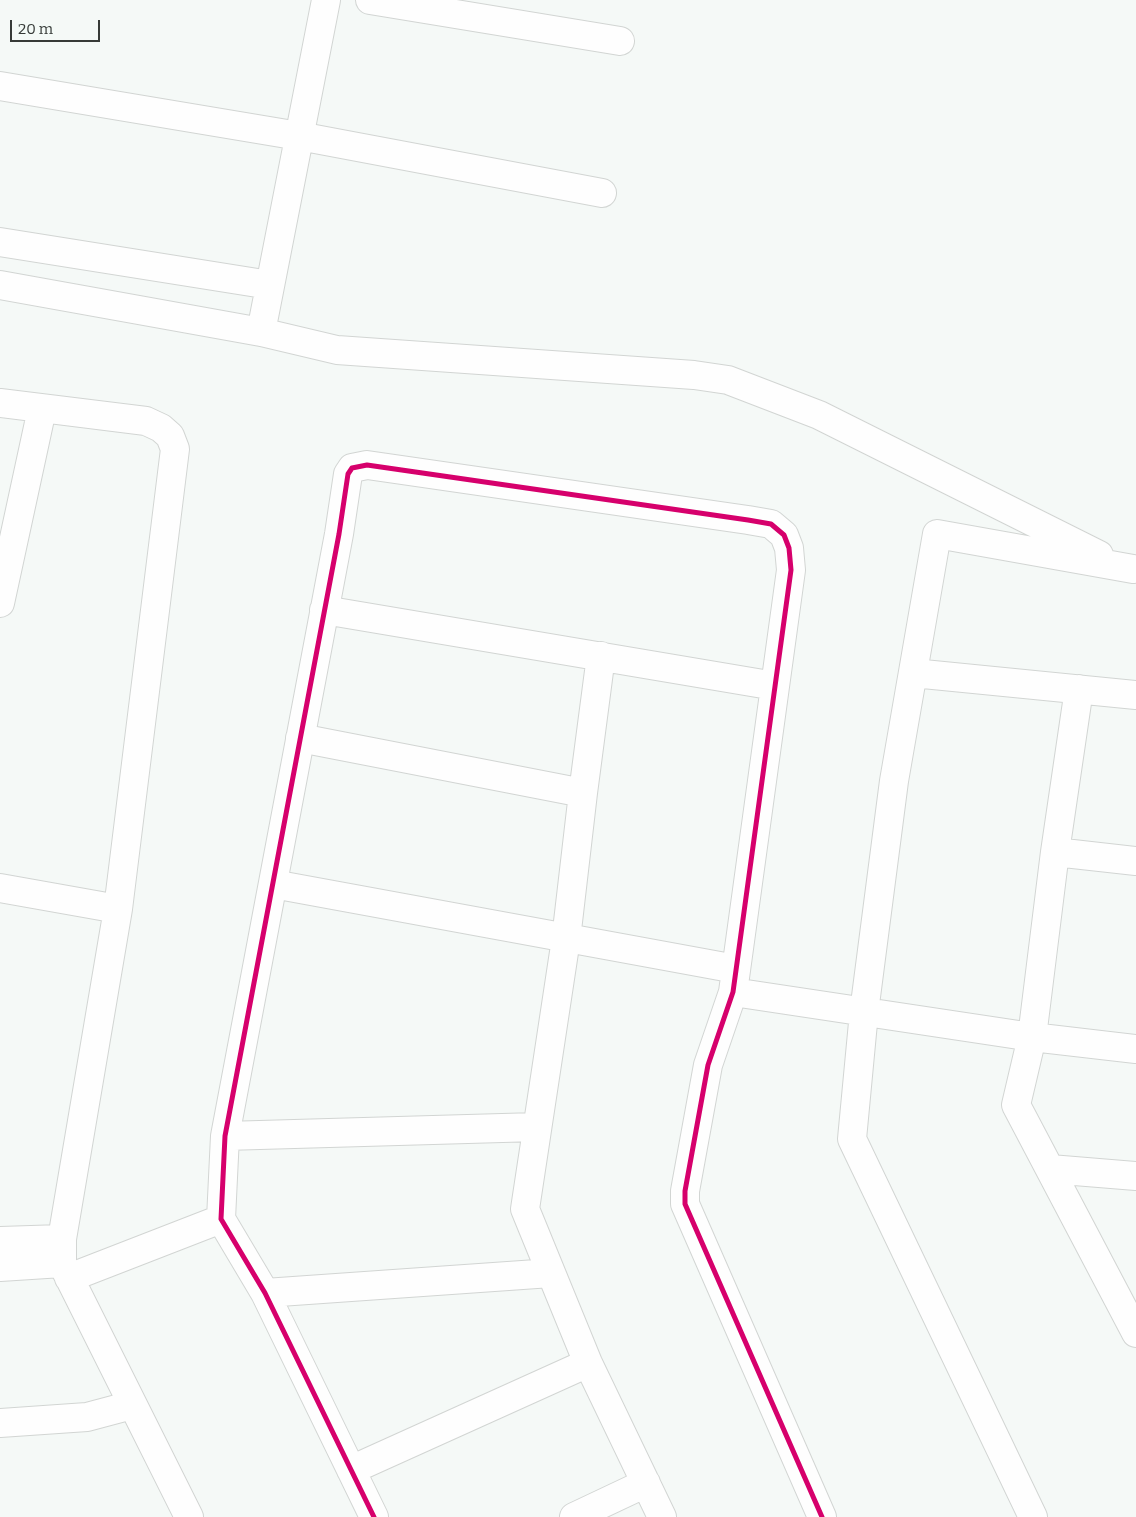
<!DOCTYPE html>
<style>
body{margin:0}
#map{position:relative;width:1136px;height:1517px;overflow:hidden;background:#f5f9f7;font-family:Bitter,serif}
canvas{display:block}
.scale{position:absolute;left:10px;top:20px;width:90px;height:22px;box-sizing:border-box;border:2px solid #373a38;border-top:0;padding-left:6px;font-size:15px;line-height:18px;white-space:nowrap;color:#373a38;-webkit-text-stroke:4px #f4faf7;paint-order:stroke}
</style>
<div id="map">
<canvas width="1136" height="1517"></canvas>
<div class="scale">20 m</div>
</div>
<script>
const g = document.querySelector('canvas').getContext('2d');
g.lineJoin = 'round';
const poly = rows => new Path2D(rows.map(r => 'M' + r).join(''));
function strokePath(path, color, width, dash) { g.strokeStyle = color; g.lineWidth = width; g.lineCap = dash ? 'butt' : 'round'; g.setLineDash(dash || []); g.stroke(path); }
const minor = poly([
 [370,0,620,41],
 [0,86,299,136,602,193],
 [0,242,270,285],
 [0,285,261,332,337,350,694,375,728,380,819,415,1099,555],
 [261,332,326,0],
 [0,403,146,421,161,428,170,436,175,449,118,909,62,1239,62,1263],
 [0,603,42,409],
 [324,610,775,686],
 [601,656,583,793,566,939,525,1209,588,1363,662,1517],
 [913,673,1136,695],
 [1079,689,1055,852,1032,1037,1016,1105,1136,1333],
 [300,738,583,793],
 [1055,852,1136,861],
 [273,884,736,969],
 [0,888,118,909],
 [733,992,1032,1037,1136,1049],
 [225,1136,537,1127],
 [1050,1169,1136,1176],
 [0,1241,62,1239],
 [0,1267,62,1263,189,1517],
 [69,1278,221,1219],
 [265,1293,551,1273],
 [0,1423,87,1417,132,1405],
 [351,1470,588,1363],
 [374,1517,265,1293,221,1219,225,1136,339,534,348,474,352,468,367,465,748,520,771,524,784,535,789,548,791,570,733,992,708,1065,685,1191,685,1204,822,1517],
 [574,1517,646,1483],
 [1033,1517,852,1139,864,1012,894,781,937,534,1133,569]
]);
const cycleway = poly([
 [374,1517,265,1293,221,1219,225,1136,339,534,348,474,352,468,367,465,748,520,771,524,784,535,789,548,791,570,733,992,708,1065,685,1191,685,1204,822,1517]
]);
strokePath(minor, '#d2d5d3', 30);
strokePath(minor, '#fefefe', 28);
strokePath(cycleway, '#d6006c', 5);
</script>
